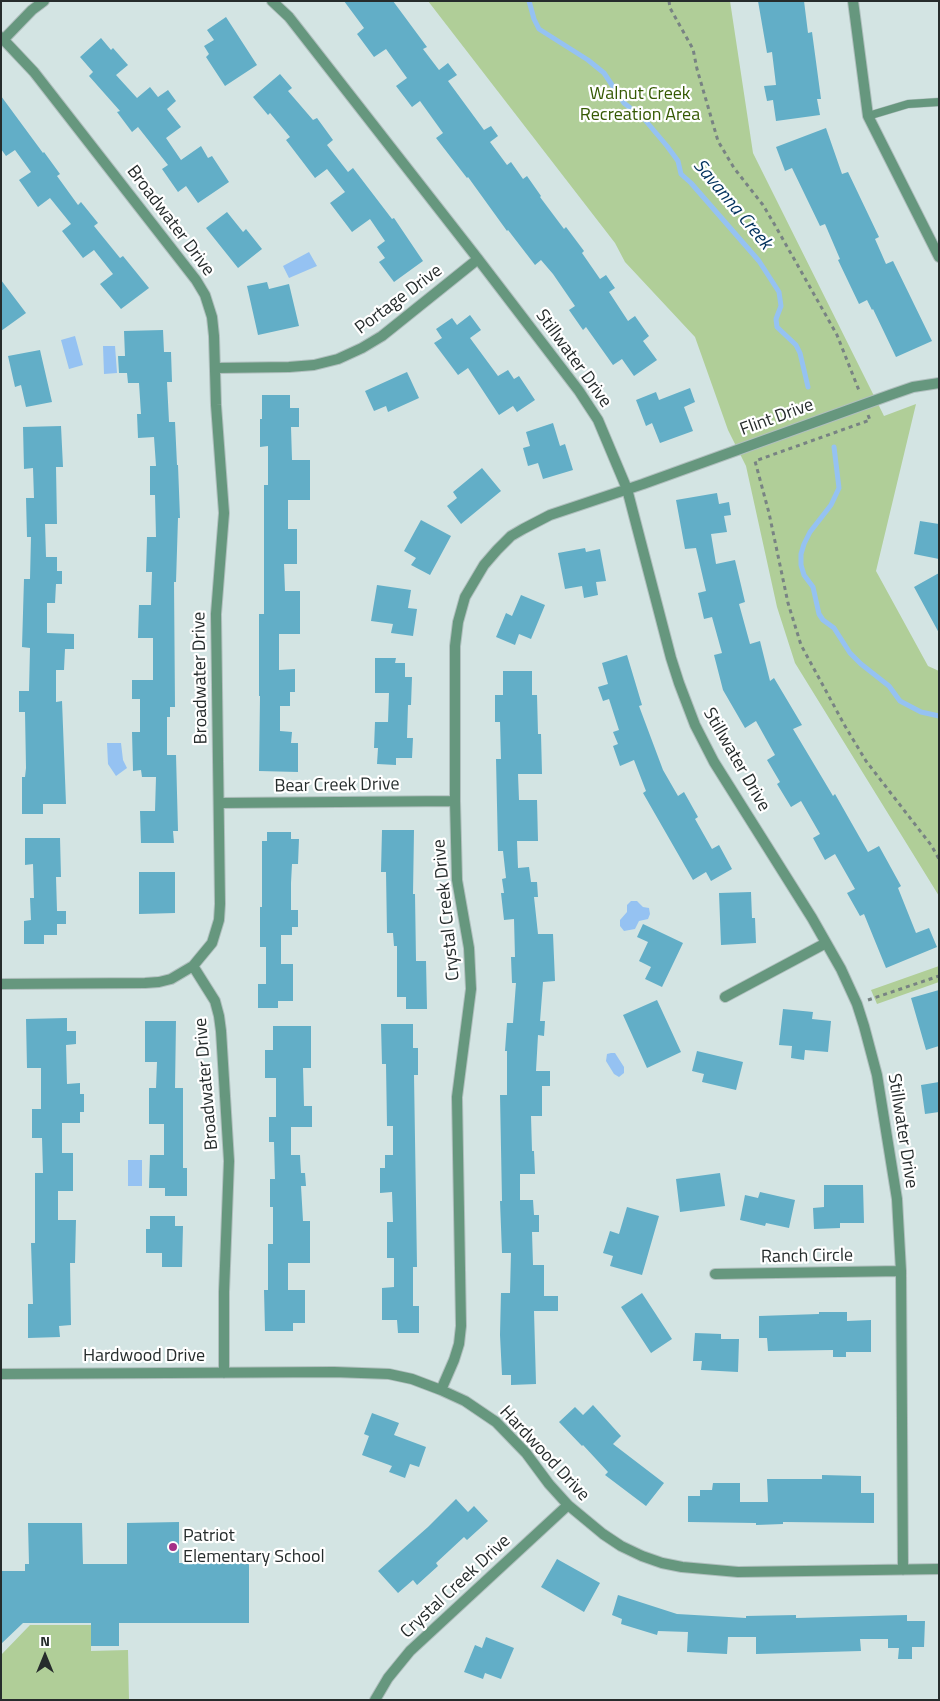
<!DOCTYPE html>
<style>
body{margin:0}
#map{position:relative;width:940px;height:1701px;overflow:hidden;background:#d3e4e3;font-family:"Titillium Web",sans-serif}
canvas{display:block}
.frame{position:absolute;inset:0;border:2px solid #262c2c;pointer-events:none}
.north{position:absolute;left:20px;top:1631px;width:50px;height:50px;-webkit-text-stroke:4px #fff;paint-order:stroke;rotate:0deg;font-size:14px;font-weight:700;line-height:20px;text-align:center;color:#262c2c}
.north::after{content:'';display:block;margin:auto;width:18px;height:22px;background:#262c2c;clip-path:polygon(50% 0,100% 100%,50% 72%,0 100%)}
</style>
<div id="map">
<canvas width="940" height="1701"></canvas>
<div class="frame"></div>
<div class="north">N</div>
</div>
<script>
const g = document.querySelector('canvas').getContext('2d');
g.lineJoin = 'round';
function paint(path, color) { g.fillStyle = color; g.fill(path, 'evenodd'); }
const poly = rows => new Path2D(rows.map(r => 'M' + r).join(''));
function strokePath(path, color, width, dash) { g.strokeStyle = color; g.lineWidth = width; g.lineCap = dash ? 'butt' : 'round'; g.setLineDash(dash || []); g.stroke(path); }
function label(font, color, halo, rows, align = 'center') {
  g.font = font + ' "Titillium Web",sans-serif'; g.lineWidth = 4.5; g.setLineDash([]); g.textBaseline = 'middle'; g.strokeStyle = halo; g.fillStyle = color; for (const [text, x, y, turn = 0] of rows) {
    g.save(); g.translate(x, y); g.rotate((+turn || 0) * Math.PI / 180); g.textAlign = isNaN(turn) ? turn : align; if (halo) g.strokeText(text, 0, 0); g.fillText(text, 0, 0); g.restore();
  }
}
const green = poly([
 [428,1,730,1,753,153,884,416,916,404,876,571,928,666,939,671,939,896,795,663,777,607,746,466,728,430,695,337,625,262,615,243],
 [939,966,939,982,877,1004,871,990],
 [30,1625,91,1625,91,1651,128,1650,129,1700,1,1700,1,1655]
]);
const water = poly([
 [309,252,317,266,289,278,283,266],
 [75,336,83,365,69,369,61,340],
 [103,346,115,346,117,373,104,374],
 [107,743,121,743,123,760,127,768,116,776,108,764],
 [631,901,637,901,643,907,649,908,650,914,648,919,639,921,635,929,624,931,620,926,620,920,627,912,627,905],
 [611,1053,615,1053,624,1067,624,1073,619,1077,614,1074,606,1061,607,1054],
 [128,1160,142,1160,142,1186,128,1186]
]);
const stream = poly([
 [529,1,534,19,539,29,588,60,604,73,624,103,645,120,667,146,678,161,681,174,691,183,759,261,779,292,781,306,776,319,777,327,796,345,800,353,808,387],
 [834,447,839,488,831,505,810,532,804,544,801,554,801,565,804,575,813,587,819,614,823,620,834,628,850,653,861,664,889,686,900,701,921,712,939,716]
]);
const building = poly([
 [344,1,393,1,427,47,423,49,439,70,448,63,457,75,448,81,484,130,491,126,498,136,490,142,507,165,511,162,523,179,527,176,541,196,540,197,564,229,566,227,584,251,582,253,600,279,606,275,615,288,609,292,628,321,635,316,649,336,643,341,657,360,634,376,622,359,613,365,586,327,583,330,569,310,575,306,553,274,541,260,535,265,508,230,507,231,468,177,467,178,436,138,443,133,420,101,412,107,396,86,407,78,386,49,374,57,357,34,364,28],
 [758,1,804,1,808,33,812,32,821,99,817,99,820,115,776,121,773,100,767,101,764,86,776,85,772,52,767,53],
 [226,17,257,65,225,86,206,57,209,54,204,46,214,40,207,30],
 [101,38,111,50,113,48,128,65,116,75,137,98,150,87,158,97,168,90,176,101,167,109,181,127,166,138,181,160,201,146,208,158,212,156,229,182,198,203,186,186,178,192,162,169,168,165,138,127,132,132,117,112,120,111,89,76,93,72,80,57],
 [280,74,292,88,288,91,313,120,317,118,333,140,327,145,348,172,353,168,392,219,394,218,423,261,394,282,379,262,385,258,377,247,385,241,370,219,352,232,330,203,345,192,327,169,315,178,286,140,290,137,270,113,268,115,253,97],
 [1,96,43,153,44,152,60,174,57,176,78,205,81,202,98,223,94,226,120,258,123,256,149,288,121,309,100,284,113,274,94,250,83,258,62,231,71,224,50,198,38,207,19,180,31,172,15,150,6,156,1,149],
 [826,128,842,174,848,172,879,237,875,239,886,264,893,261,932,341,896,357,873,309,872,310,867,300,859,304,838,260,840,259,825,224,820,226,792,168,785,171,776,147],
 [227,212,243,232,246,229,262,249,238,268,206,228],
 [1,280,26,313,1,331],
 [267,282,269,289,289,284,299,326,258,335,247,286],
 [470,315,481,330,470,338,498,376,508,370,514,379,519,376,535,400,517,412,513,406,499,415,468,368,458,375,434,343,442,338,436,329,452,318,457,325],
 [163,330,164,352,171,352,172,382,167,382,169,422,175,422,177,465,178,465,180,518,178,518,176,582,174,582,175,707,170,707,170,717,167,717,167,755,176,755,178,831,173,831,174,843,141,843,140,811,155,811,156,777,142,777,141,770,133,771,132,732,140,732,140,699,132,699,132,680,153,680,153,638,138,638,139,605,151,605,152,572,146,572,147,537,156,537,155,495,150,495,150,466,156,466,154,437,138,438,137,414,141,414,139,383,128,383,127,373,119,373,118,356,125,356,124,331],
 [40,350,52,402,26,407,21,385,15,387,8,356],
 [407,372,419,398,388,412,386,406,374,411,365,391],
 [690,388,695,402,684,407,693,431,660,443,652,423,646,426,636,400,656,392,659,400],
 [262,395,290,395,290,408,299,408,299,427,291,427,292,460,310,460,310,500,288,500,288,529,297,529,297,564,284,564,285,591,300,591,300,634,279,634,279,670,295,669,295,692,290,692,290,706,280,706,280,731,292,732,291,743,298,743,298,772,259,771,260,696,259,696,259,614,264,614,264,485,268,485,268,446,260,447,260,419,262,419],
 [553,423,560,446,565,444,573,470,543,479,538,463,528,466,523,448,530,446,526,432],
 [61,426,63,467,56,467,57,524,45,524,46,557,57,557,57,571,62,571,62,584,56,584,55,603,47,603,47,633,74,634,74,649,65,649,64,670,56,670,56,702,62,701,66,804,43,804,43,814,22,814,22,777,25,777,26,768,25,712,19,712,19,691,29,691,30,648,22,647,24,579,30,579,31,537,27,537,26,498,34,498,33,468,24,469,23,427],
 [482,468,501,491,461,524,447,506,457,498,453,492],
 [717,493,719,504,729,502,731,515,724,516,727,532,711,534,716,564,735,560,745,602,739,604,750,644,760,641,770,681,774,678,802,725,793,729,833,796,835,794,868,852,879,846,901,886,898,888,916,933,929,928,937,947,886,968,864,914,860,916,847,893,855,889,835,854,825,860,813,838,820,834,801,801,791,807,777,784,780,782,767,760,775,755,756,721,745,728,723,690,714,655,722,653,712,617,704,619,698,593,706,591,696,548,685,549,676,500],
 [421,520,451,536,430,575,411,565,416,558,404,551],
 [920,521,939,524,939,559,914,554],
 [585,548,586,552,600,549,606,581,596,582,598,595,584,598,582,586,565,589,558,553],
 [939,573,939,633,914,587],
 [377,585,411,590,408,608,417,609,413,636,391,633,393,624,371,621],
 [521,595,545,605,531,639,519,634,515,645,496,637,506,613,512,616],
 [627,655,642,705,639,706,663,770,678,796,684,792,698,817,695,819,712,849,719,845,732,869,711,881,706,872,693,880,643,793,646,791,634,760,620,766,613,746,618,744,613,732,619,730,609,699,603,701,598,687,608,684,602,663],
 [375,658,396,658,395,663,405,663,405,677,412,677,411,705,408,705,407,738,413,738,412,758,396,758,396,765,377,764,378,748,374,748,375,722,388,722,389,693,375,693],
 [503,671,532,671,532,695,537,695,538,734,541,734,542,774,518,774,519,800,537,800,538,841,517,841,518,868,529,867,531,882,537,882,538,897,534,897,538,934,553,934,555,981,543,982,540,1021,545,1021,544,1036,538,1035,536,1071,550,1071,550,1086,542,1086,542,1116,531,1116,532,1151,534,1151,535,1174,520,1174,520,1200,533,1200,534,1215,539,1215,539,1232,532,1232,533,1265,544,1265,544,1296,558,1296,558,1311,534,1311,536,1384,511,1385,511,1375,502,1375,500,1335,501,1293,510,1293,511,1253,502,1253,500,1201,502,1201,500,1095,507,1095,507,1051,505,1051,507,1023,513,1023,516,983,512,983,511,957,515,957,514,919,504,920,501,893,504,893,502,879,506,878,503,851,498,851,496,759,501,759,500,722,495,722,495,695,503,695],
 [382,830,414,830,413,894,415,894,416,961,426,961,427,1009,406,1009,406,997,397,997,397,946,394,946,393,933,387,933,386,872,381,872],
 [267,832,291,832,291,839,299,839,298,864,292,864,291,883,291,910,298,910,298,927,292,927,292,935,281,935,281,964,293,964,293,1001,278,1001,278,1008,258,1008,258,984,266,984,266,947,260,947,260,907,262,907,262,841,267,841],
 [25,838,60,838,61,877,56,877,57,911,66,911,66,924,57,924,57,935,44,935,44,944,24,944,24,921,31,920,30,898,34,898,33,864,25,865],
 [139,872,175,872,175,913,139,914],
 [751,892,752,918,755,918,756,943,721,945,719,893],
 [643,924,683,943,662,987,645,979,651,967,639,961,648,942,637,937],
 [939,990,939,1046,926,1050,911,998],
 [657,1000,681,1052,647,1068,623,1015],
 [783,1009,813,1012,812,1019,831,1021,828,1052,805,1050,804,1060,791,1058,792,1046,779,1045],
 [67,1018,67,1031,76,1031,76,1044,66,1045,67,1084,80,1083,80,1094,84,1094,84,1112,80,1112,80,1123,62,1123,62,1153,73,1153,73,1191,58,1191,58,1220,76,1220,75,1263,70,1263,71,1325,59,1326,60,1337,28,1338,28,1304,33,1304,31,1243,35,1243,35,1173,43,1173,42,1138,32,1138,32,1109,41,1109,41,1068,27,1068,26,1019],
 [145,1021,176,1021,175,1088,183,1088,183,1168,187,1168,187,1196,165,1196,165,1188,149,1188,150,1155,164,1155,164,1124,149,1124,149,1088,156,1088,157,1062,145,1062],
 [381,1024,413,1024,413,1048,418,1048,418,1075,414,1075,417,1267,413,1267,413,1306,419,1306,419,1333,398,1333,397,1320,382,1320,382,1288,394,1287,394,1258,387,1258,387,1222,393,1222,392,1192,380,1193,380,1168,385,1168,385,1155,393,1155,393,1126,387,1126,386,1064,382,1064],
 [273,1026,311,1026,311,1068,303,1068,304,1106,312,1106,312,1127,291,1127,291,1155,300,1155,301,1173,305,1173,306,1186,301,1186,303,1221,310,1221,310,1263,288,1263,288,1290,305,1290,305,1323,293,1323,293,1331,265,1331,264,1290,268,1290,268,1244,273,1244,273,1207,270,1207,270,1179,275,1179,274,1142,269,1142,269,1117,276,1117,276,1078,265,1078,265,1050,273,1050],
 [697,1051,743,1062,736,1090,702,1082,704,1074,692,1071],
 [939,1082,939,1112,925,1114,921,1085],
 [720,1173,725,1206,680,1212,676,1179],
 [824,1185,863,1185,864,1223,840,1223,840,1228,814,1229,813,1208,824,1207],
 [760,1192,795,1200,789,1228,766,1223,765,1226,740,1220,745,1195,758,1198],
 [627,1207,659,1216,642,1275,610,1266,613,1256,603,1253,610,1231,619,1234],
 [150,1216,175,1216,175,1226,183,1226,182,1267,162,1267,162,1253,146,1253,146,1229,150,1229],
 [642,1293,672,1339,651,1353,621,1307],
 [819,1312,847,1312,847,1321,871,1320,871,1352,846,1352,846,1357,833,1357,833,1350,768,1351,767,1338,759,1338,759,1316,819,1314],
 [695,1333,721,1334,721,1339,739,1339,738,1372,701,1370,702,1361,693,1361],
 [593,1405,621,1436,613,1444,664,1483,646,1506,605,1475,608,1472,583,1445,582,1446,559,1422,575,1407,583,1415],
 [372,1413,399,1423,394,1435,426,1447,419,1467,410,1464,405,1478,389,1472,392,1466,362,1455,369,1436,364,1434],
 [822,1475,861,1476,861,1493,874,1493,874,1523,783,1522,783,1524,756,1525,756,1523,688,1522,688,1496,700,1496,700,1490,712,1490,713,1483,740,1483,740,1502,768,1502,767,1479,822,1479],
 [456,1499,468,1512,474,1506,488,1521,467,1540,464,1537,436,1563,438,1566,417,1585,413,1580,398,1593,378,1571,428,1527],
 [179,1522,179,1563,249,1563,249,1623,119,1623,119,1646,91,1646,91,1623,23,1623,1,1644,1,1571,25,1571,25,1564,29,1564,28,1523,82,1523,83,1564,127,1564,127,1523],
 [557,1559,600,1583,584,1612,541,1587],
 [618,1595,677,1614,746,1618,746,1616,796,1615,796,1618,907,1615,907,1621,925,1621,924,1647,912,1647,912,1659,898,1659,899,1648,888,1648,888,1639,860,1639,861,1651,756,1654,756,1637,728,1637,727,1654,687,1652,688,1632,658,1631,657,1635,621,1624,622,1619,612,1615],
 [486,1637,514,1648,501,1679,485,1673,483,1679,464,1672,475,1645,482,1648]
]);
const path = poly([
 [669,1,670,8,693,49,697,69,718,141,734,168,763,205,776,227,837,335,860,393],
 [868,415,870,420,755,461,769,513,788,603,801,645,845,726,866,761,931,845,939,859],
 [868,1000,939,976]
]);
const lane = poly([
 [868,116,908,104,939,102]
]);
const street = poly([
 [272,1,289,17,478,259,579,391,598,420,627,489,671,658,679,683,695,725,714,762,812,918,841,969,857,1004,864,1026,877,1075,897,1199,901,1271,903,1570],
 [853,1,868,116,939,257],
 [1,37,34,72,196,280,205,295,212,317,214,336,216,405,224,513,216,614,220,904,219,920,212,943,193,966,171,979,159,982,145,983,1,984],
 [4,39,32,10,44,1],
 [216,368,289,367,314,365,338,359,362,348,382,336,478,259],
 [220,803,455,801],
 [193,966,215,1001,219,1016,221,1031,229,1161,224,1292,224,1373],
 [725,997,826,943],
 [715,1274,901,1271],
 [1,1374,334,1372,389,1374,412,1379,441,1390,465,1401,496,1422,526,1453,549,1484,568,1505,603,1534,621,1546,642,1556,662,1563,682,1567,738,1572,939,1569],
 [441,1390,454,1360,459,1344,461,1326,457,1097,471,989,469,948,457,880,455,801,455,646,458,622,465,597,484,565,497,550,511,536,523,529,550,515,643,484,890,395,913,387,939,383],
 [375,1700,388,1678,410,1651,568,1505]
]);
const markers = [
 [173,1547,5,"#a52f87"]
];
const parkNames = [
 ["Walnut Creek",640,95],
 ["Recreation Area",640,116]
];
const streetNames = [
 ["Broadwater Drive",170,221,53],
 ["Portage Drive",399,300,-37],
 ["Stillwater Drive",573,359,54],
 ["Flint Drive",777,418,-20],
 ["Broadwater Drive",201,678,-91],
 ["Stillwater Drive",736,760,60],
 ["Bear Creek Drive",337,786,-1],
 ["Crystal Creek Drive",447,910,-96],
 ["Broadwater Drive",207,1084,-95],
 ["Stillwater Drive",902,1131,81],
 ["Ranch Circle",807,1257,-1],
 ["Hardwood Drive",144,1357],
 ["Hardwood Drive",544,1454,47],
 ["Crystal Creek Drive",456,1587,-43]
];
const poiNames = [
 ["Patriot",183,1537],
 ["Elementary School",183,1558]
];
const waterNames = [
 ["Savanna Creek",732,205,50]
];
paint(green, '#b0ce98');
paint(water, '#95c2f2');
strokePath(stream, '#95c2f2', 5);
paint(building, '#62aec7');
strokePath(lane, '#b0bfbe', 9);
strokePath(street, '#b0bfbe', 12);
strokePath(path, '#788383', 3, [4, 4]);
strokePath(lane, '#66977e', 8);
strokePath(street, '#66977e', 10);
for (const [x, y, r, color] of markers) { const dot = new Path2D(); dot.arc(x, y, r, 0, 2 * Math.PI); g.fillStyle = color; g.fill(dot); strokePath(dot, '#fff', 2); }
label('18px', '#355903', '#fff', parkNames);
label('18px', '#262c2c', '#fff', streetNames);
label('18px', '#262c2c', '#fff', poiNames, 'left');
label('italic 19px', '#00315c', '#fff', waterNames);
</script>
